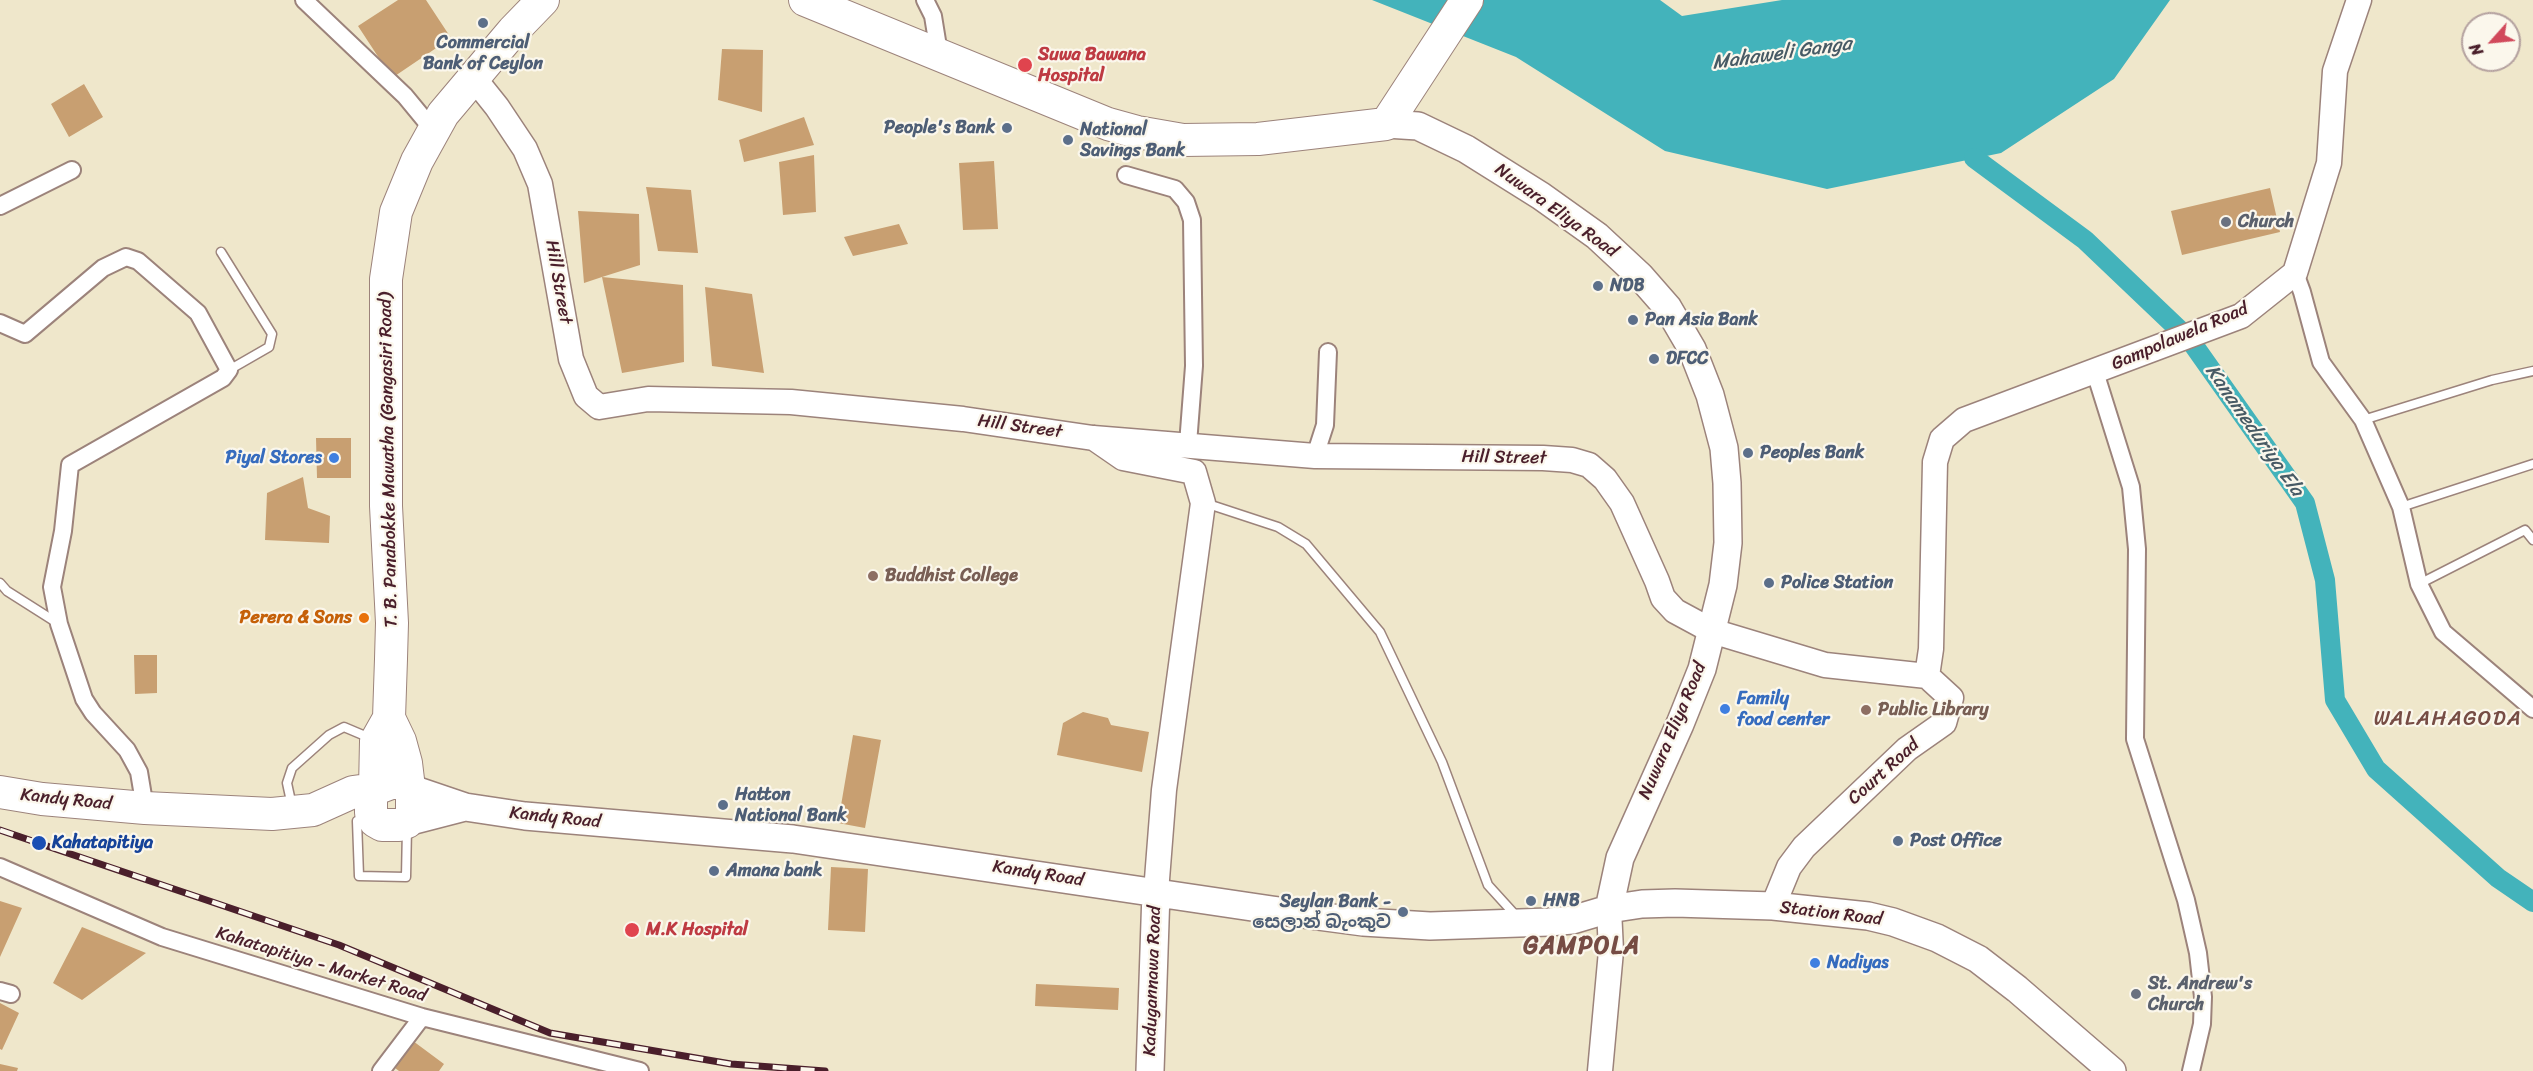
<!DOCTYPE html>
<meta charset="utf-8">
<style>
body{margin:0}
#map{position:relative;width:2533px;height:1071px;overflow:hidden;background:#efe7cb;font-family:Sriracha,sans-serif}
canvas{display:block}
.north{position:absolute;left:2461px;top:12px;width:60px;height:60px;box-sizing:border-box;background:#fbf7ec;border:2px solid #b4a19f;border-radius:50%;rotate:243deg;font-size:16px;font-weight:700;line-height:24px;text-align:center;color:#4a1f2b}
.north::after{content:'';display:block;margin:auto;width:21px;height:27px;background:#d1495b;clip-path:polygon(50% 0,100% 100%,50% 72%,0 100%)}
</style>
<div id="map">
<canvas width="2533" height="1071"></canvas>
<div class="north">N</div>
</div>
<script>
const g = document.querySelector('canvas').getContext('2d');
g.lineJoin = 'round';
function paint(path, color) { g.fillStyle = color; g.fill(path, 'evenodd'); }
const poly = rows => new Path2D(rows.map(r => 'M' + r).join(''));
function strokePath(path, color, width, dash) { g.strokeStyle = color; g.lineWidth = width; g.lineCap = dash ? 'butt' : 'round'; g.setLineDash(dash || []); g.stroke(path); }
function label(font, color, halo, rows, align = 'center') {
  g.font = font + ' Sriracha,"Noto Sans Sinhala",sans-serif'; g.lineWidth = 4.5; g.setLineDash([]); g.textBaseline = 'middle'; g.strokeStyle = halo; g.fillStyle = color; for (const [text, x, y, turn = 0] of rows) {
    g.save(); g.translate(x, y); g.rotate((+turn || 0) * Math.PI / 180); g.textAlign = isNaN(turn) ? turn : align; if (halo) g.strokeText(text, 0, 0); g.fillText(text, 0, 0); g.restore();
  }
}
const water = poly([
 [1372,0,1660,0,1682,16,1782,0,2170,0,2114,79,2001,153,1827,189,1665,151,1516,57]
]);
const canal = poly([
 [1974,158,2085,240,2190,340,2305,503,2325,580,2335,700,2376,769,2498,878,2533,902]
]);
const building = poly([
 [398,0,426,0,451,38,392,78,358,26],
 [722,49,763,50,762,112,718,100],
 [84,84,103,117,69,137,51,104],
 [804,117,814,145,744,162,739,140],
 [814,155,816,212,783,215,779,162],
 [994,161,998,229,963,230,959,163],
 [646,187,691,190,698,253,658,251],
 [2270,188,2280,232,2182,255,2171,211],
 [578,211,639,214,640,265,602,277,683,285,684,362,622,373,602,277,584,283],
 [899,224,908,244,853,256,844,237],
 [705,287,752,294,764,373,712,366],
 [316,438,351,438,351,478,317,478],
 [303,477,308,508,330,516,329,543,265,540,267,493],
 [134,655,157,655,157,693,135,694],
 [1083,712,1108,718,1111,725,1149,732,1142,772,1057,755,1063,723],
 [853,735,881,740,865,828,838,823],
 [831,867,868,869,865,932,828,930],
 [0,901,22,908,0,957],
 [82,927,146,953,82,1000,53,983],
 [1036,984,1119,988,1118,1010,1035,1006],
 [0,1003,19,1013,2,1050,0,1049],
 [413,1041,444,1064,439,1071,399,1071,395,1068],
 [0,1064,18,1068,17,1071,0,1071]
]);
const lane = poly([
 [221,252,272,334,269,347,229,370],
 [2363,420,2492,380,2533,371],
 [1205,503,1278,527,1306,544,1380,632,1442,762,1488,885,1518,918],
 [2401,507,2533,464],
 [0,583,7,591,59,624],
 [2419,584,2525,530,2533,540],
 [292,806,287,783,292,768,329,735,344,727,370,738],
 [357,821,359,876,406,877,407,828]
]);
const street = poly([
 [304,0,405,96,433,130],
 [925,0,933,16,939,53],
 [1126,175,1175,189,1186,202,1192,220,1194,366,1188,444],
 [0,206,72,170],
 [2295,273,2302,292,2321,362,2363,420,2401,507,2419,584,2443,632,2533,709],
 [0,323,25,334,103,268,126,257,138,261,198,313,229,370,223,378,70,465,63,531,52,587,59,624,84,699,93,713,127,750,139,772,145,808],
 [2095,372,2131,487,2137,549,2135,739,2186,900,2198,953,2203,997,2202,1024,2191,1071],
 [1315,456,1325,425,1328,352],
 [0,867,162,937,422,1017,640,1071],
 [0,991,11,994],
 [381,1071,422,1017]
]);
const secondary = poly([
 [473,77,497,107,525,149,540,184,571,359,586,396,599,407,648,399,791,402,963,419,1093,438,1315,456,1543,458,1572,460,1589,465,1605,479,1622,503,1657,581,1663,598,1675,611,1712,631,1825,665,1927,676,1951,698,1944,723,1907,749,1804,847,1789,867,1773,906],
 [1094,438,1123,458,1194,472,1203,503,1164,790,1156,892],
 [1927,676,1931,649,1935,462,1942,439,1964,420,2241,316,2295,273,2329,163,2335,71,2359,0],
 [1600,1071,1611,951,1609,909]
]);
const primary = poly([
 [1386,124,1418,126,1466,149,1541,196,1597,236,1640,276,1668,308,1692,349,1710,395,1724,448,1727,483,1728,543,1723,585,1702,669,1680,724,1620,858,1609,909],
 [409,788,465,807,525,816,793,839,1272,910,1363,922,1430,926,1549,922,1572,920,1609,909,1642,904,1675,903,1773,906,1868,916,1893,922,1937,938,1978,959,2017,989,2112,1071],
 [407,822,465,807],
 [1150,1071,1156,892]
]);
const highway = poly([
 [805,0,1108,124,1137,132,1183,140,1258,139,1386,124,1467,0],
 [389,718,400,741,406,763,409,788],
 [391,783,400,783,409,788,412,796,412,814,407,822,399,825,382,825,375,821,371,813,371,796,375,789,391,783],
 [0,792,42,799,145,808,272,814,313,810,353,792,375,789,376,741,389,718,391,659,392,623,386,506,386,279,396,212,417,161,443,114,513,31,543,0]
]);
const rail = poly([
 [0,830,339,945,550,1033,731,1064,825,1071]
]);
const markers = [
 [483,23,6,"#5c6f8a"],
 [1025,65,8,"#e0444e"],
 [1007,128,6,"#5c6f8a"],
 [1068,140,6,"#5c6f8a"],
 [2226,222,6,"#6b7280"],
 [1598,286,6,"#5c6f8a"],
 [1633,320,6,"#5c6f8a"],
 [1654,359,6,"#5c6f8a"],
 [1748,453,6,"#5c6f8a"],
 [334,458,6,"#3f7fe0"],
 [873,576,6,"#8d6e63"],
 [1769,583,6,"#5c6f8a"],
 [364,618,6,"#e8710a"],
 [1725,709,6,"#3f7fe0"],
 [1866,710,6,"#8d6e63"],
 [723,805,6,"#5c6f8a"],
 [1898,841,6,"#5c6f8a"],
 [39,843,8,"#1a4fb4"],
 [714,871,6,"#5c6f8a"],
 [1531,901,6,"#5c6f8a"],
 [1403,912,6,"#5c6f8a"],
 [632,930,8,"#e0444e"],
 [1815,963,6,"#3f7fe0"],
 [2136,994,6,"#6b7280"]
];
const serviceNames = [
 ["Commercial",483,43,"center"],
 ["Bank of Ceylon",483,64,"center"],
 ["People's Bank",995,128,"right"],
 ["National",1080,130],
 ["Savings Bank",1080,151],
 ["NDB",1610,286],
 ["Pan Asia Bank",1645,320],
 ["DFCC",1666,359],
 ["Peoples Bank",1760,453],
 ["Police Station",1781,583],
 ["Hatton",735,795],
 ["National Bank",735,816],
 ["Post Office",1910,841],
 ["Amana bank",726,871],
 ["HNB",1543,901],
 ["Seylan Bank -",1391,902,"right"],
 ["සෙලාන් බැංකුව",1391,923,"right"]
];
const healthNames = [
 ["Suwa Bawana",1038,55],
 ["Hospital",1038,76],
 ["M.K Hospital",646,930]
];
const streetNames = [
 ["Nuwara Eliya Road",1556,211,36],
 ["Hill Street",558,282,80],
 ["Gampolawela Road",2180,337,-23],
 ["Hill Street",1020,427,8],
 ["Hill Street",1504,458,1],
 ["T. B. Panabokke Mawatha (Gangasiri Road)",389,460,-91],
 ["Nuwara Eliya Road",1673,731,-67],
 ["Court Road",1884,772,-42],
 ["Kandy Road",66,800,6],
 ["Kandy Road",555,818,6],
 ["Kandy Road",1038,874,9],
 ["Station Road",1831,914,7],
 ["Kahatapitiya - Market Road",321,965,17],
 ["Kadugannawa Road",1153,981,-88]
];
const worshipNames = [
 ["Church",2238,222],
 ["St. Andrew's",2148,984],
 ["Church",2148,1005]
];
const shopNames = [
 ["Piyal Stores",322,458,"right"],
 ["Family",1737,699],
 ["food center",1737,720],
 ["Nadiyas",1827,963]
];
const educationNames = [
 ["Buddhist College",885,576],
 ["Public Library",1878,710]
];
const foodNames = [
 ["Perera & Sons",352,618]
];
const transitNames = [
 ["Kahatapitiya",52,843]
];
const waterNames = [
 ["Mahaweli Ganga",1782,54,-8],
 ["Kanameduriya Ela",2254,431,55]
];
const quarterNames = [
 ["WALAHAGODA",2448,720]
];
const districtNames = [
 ["GAMPOLA",1582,947]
];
paint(water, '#43b3bb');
strokePath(canal, '#43b3bb', 20);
paint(building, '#c89f71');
strokePath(lane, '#9c837b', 11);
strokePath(street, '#9c837b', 20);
strokePath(secondary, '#9c837b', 27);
strokePath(primary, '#9c837b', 30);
strokePath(highway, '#9c837b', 34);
strokePath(lane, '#fff', 8);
strokePath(street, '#fff', 16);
strokePath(secondary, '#fff', 24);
strokePath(primary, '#fff', 27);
strokePath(highway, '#fff', 32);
strokePath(rail, '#4a1f2b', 7);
strokePath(rail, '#fbf7ec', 4.5, [14]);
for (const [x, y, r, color] of markers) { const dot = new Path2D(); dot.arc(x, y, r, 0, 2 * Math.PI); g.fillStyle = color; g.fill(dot); strokePath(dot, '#fbf7ec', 2); }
label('bold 18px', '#4e5e75', '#fbf7ec', serviceNames, 'left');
label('bold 18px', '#be3a42', '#fbf7ec', healthNames, 'left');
label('18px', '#4a1f2b', '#fbf7ec', streetNames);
label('bold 18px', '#5b616d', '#fbf7ec', worshipNames, 'left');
label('bold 18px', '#366cbe', '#fbf7ec', shopNames, 'left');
label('bold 18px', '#785e54', '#fbf7ec', educationNames, 'left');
label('bold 18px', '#c56008', '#fbf7ec', foodNames, 'right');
label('bold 18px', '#164399', '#fbf7ec', transitNames, 'left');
label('italic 20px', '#475a65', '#fbf7ec', waterNames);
g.letterSpacing = '1.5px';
label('21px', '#764c44', '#fbf7ec', quarterNames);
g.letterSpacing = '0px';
g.letterSpacing = '1.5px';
label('bold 24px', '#764c44', '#fbf7ec', districtNames);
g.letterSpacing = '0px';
</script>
